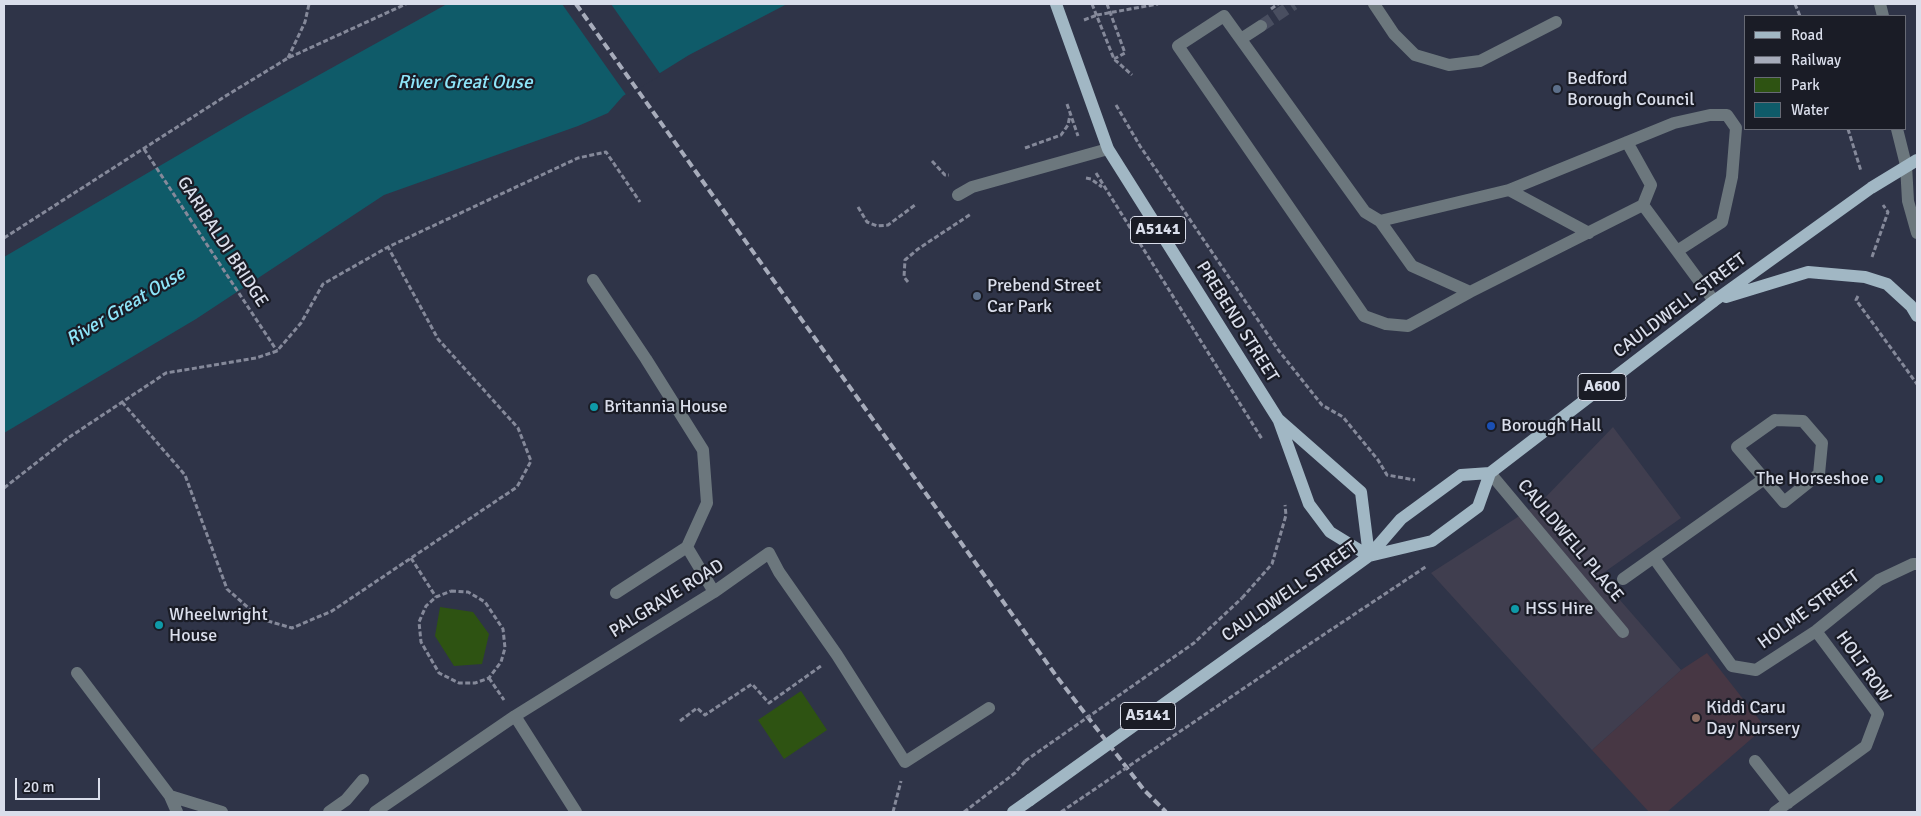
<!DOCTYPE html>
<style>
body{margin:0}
#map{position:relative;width:1921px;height:816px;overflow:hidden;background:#2f3448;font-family:Signika,sans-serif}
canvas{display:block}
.frame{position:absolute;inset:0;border:5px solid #dadeeb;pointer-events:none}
.legend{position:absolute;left:1744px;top:15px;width:162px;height:115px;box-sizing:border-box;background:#1a1c26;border:1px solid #676a75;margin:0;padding:6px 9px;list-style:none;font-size:15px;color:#dadeeb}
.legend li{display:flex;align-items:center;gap:10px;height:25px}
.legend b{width:25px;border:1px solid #676a75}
.scale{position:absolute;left:15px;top:778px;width:85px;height:22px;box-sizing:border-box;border:2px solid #dadeeb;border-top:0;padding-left:6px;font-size:15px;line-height:18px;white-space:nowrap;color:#dadeeb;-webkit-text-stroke:4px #1a1c26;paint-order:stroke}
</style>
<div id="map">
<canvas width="1921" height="816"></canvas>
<div class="frame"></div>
<ul class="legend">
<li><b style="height:6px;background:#a1b7c4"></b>Road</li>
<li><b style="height:6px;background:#a7acbb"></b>Railway</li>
<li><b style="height:14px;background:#2e5312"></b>Park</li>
<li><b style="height:14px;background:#0f5b69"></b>Water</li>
</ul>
<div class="scale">20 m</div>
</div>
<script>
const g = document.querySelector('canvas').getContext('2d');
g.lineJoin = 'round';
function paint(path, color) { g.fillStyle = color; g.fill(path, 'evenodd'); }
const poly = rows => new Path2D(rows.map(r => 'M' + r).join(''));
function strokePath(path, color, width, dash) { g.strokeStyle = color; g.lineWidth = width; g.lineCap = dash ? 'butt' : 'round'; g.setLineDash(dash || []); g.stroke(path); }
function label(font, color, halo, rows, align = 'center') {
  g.font = font + ' Signika,sans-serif'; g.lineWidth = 4.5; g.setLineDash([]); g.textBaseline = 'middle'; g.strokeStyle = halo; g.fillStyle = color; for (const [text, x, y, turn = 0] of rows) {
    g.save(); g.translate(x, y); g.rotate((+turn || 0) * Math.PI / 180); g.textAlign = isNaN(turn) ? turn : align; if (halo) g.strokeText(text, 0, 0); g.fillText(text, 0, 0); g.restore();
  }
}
const commercial = poly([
 [1707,653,1765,727,1667,812,1649,812,1592,750,1681,670]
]);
const industrial = poly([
 [1613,427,1681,518,1599,576,1681,670,1592,750,1431,573,1541,502]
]);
const green = poly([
 [440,607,473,612,489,634,482,664,454,666,435,636],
 [801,691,827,730,784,759,758,720]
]);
const water = poly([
 [447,4,787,4,689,55,623,96,608,113,578,126,384,195,196,319,4,433,4,257,245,116]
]);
const pier = poly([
 [562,4,611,4,661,75,627,96]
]);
const minorTunnel = poly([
 [1261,26,1294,4]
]);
const path = poly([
 [1092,4,1114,59,1132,75],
 [1107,4,1125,53,1114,59],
 [1795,4,1800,16],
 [1271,9,1278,4],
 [1084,20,1097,15],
 [288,58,305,22,309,4],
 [1067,104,1078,136],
 [1116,105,1140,146,1279,351,1322,405,1343,417,1378,460,1387,475,1415,480],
 [1848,129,1861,171],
 [1025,148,1061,135,1068,125,1070,115],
 [144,149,277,351],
 [932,161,945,175,949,175],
 [1096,173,1262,439],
 [1086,178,1091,179,1102,187],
 [858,207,867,222,877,226,888,225,915,205],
 [4,238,224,97,288,58,406,4],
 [1872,257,1888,212,1883,205],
 [908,282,904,277,905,260,918,249,971,214],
 [1858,296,1856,300,1917,384],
 [122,402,185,475,227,589,261,619,292,628,332,611,517,487,531,461,518,428,438,339,388,247],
 [4,488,68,438,166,373,256,358,277,351,301,323,323,284,388,247,578,158,606,152,640,202],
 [411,558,436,597],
 [451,591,468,592,485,602,503,629,505,648,501,662,489,678,475,683,459,683,439,673,421,642,419,622,426,606,436,597,451,591],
 [1242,598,1272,564,1286,515,1285,505],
 [1290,657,1427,566],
 [489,678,504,700],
 [680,721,697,708,705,715,752,684,769,703,821,666],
 [893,812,901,781],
 [964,812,1015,773,1025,761]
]);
const minor = poly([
 [1374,4,1394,34,1415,55,1449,65,1480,61,1556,22],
 [1880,4,1883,16],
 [1241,39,1261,26],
 [1897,129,1906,165,1908,201,1917,233],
 [1627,142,1651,185,1643,205],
 [1509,190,1589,233],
 [958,195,972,187,1108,149],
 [1380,221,1412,266,1470,292],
 [1677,251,1722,222,1732,177,1736,128,1727,115,1710,115,1674,123,1509,190,1380,221,1365,212,1224,16,1178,46,1364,316,1386,324,1408,326,1470,292,1643,205,1677,251,1714,301],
 [593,280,646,359,703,450,707,503,687,547,714,592],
 [1775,420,1803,421,1822,443,1819,474,1784,502,1737,447,1775,420],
 [1490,473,1623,632],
 [1654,558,1732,666,1756,670,1816,631,1879,580,1913,564,1917,564],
 [1623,579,1764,479],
 [616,593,687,547],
 [77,673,170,796],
 [515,716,576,812],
 [1755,761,1788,803],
 [177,812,170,796,222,812],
 [329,812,346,800,363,780],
 [375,812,515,716,714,592,769,553,779,572,837,655,905,762,989,708],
 [1775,812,1866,746,1878,714,1816,631]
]);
const major = poly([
 [1056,4,1108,149,1278,419,1361,492,1369,556],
 [1726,297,1808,272,1865,277,1887,284,1911,306,1917,316],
 [1279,421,1309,504,1330,532,1369,556],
 [1369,556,1401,519,1461,475,1490,473],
 [1266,631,1369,556,1432,541,1478,507,1490,473,1714,301,1871,188,1917,160],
 [1013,812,1030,800]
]);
const rail = poly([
 [576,4,1057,677,1144,790,1166,812]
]);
const pathBridge = poly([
 [1097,15,1158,4],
 [1025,761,1194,643,1242,598],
 [1061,812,1290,657]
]);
const majorBridge = poly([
 [1030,800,1266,631]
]);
const markers = [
 [1557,89,5,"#5c6f8a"],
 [977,296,5,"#5c6f8a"],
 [594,407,5,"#0f9aa8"],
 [1491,426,5,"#1a4fb4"],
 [1879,479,5,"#0f9aa8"],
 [1515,609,5,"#0f9aa8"],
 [159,625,5,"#0f9aa8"],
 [1696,718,5,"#8d6e63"]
];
const shields = [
 [1158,230,55],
 [1602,387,48],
 [1148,716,55]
];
const shieldNames = [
 ["A5141",1158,230],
 ["A600",1602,387],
 ["A5141",1148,716]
];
const poiNames = [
 ["Bedford",1567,79],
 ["Borough Council",1567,100],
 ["Prebend Street",987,286],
 ["Car Park",987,307],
 ["Britannia House",604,407],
 ["Borough Hall",1501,426],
 ["The Horseshoe",1869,479,"right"],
 ["HSS Hire",1525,609],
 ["Wheelwright",169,615],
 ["House",169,636],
 ["Kiddi Caru",1706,708],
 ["Day Nursery",1706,729]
];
const streetNames = [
 ["GARIBALDI BRIDGE",222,242,57],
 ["CAULDWELL STREET",1680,306,-37],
 ["PREBEND STREET",1237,322,58],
 ["CAULDWELL PLACE",1570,541,50],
 ["CAULDWELL STREET",1290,592,-35],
 ["PALGRAVE ROAD",667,599,-32],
 ["HOLME STREET",1809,610,-36],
 ["HOLT ROW",1863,667,55]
];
const waterNames = [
 ["River Great Ouse",465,83],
 ["River Great Ouse",126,307,-31]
];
paint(commercial, '#473744');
paint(industrial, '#403e4f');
paint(green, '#2e5312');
paint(water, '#0f5b69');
paint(pier, '#2f3448');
strokePath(minorTunnel, '#494e60', 12, [12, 6]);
strokePath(path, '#85899a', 3, [5, 2.5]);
strokePath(minor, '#6c777d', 12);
strokePath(major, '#a1b7c4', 12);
strokePath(rail, '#a7acbb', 4, [8, 4]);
strokePath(pathBridge, '#85899a', 3, [5, 2.5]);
strokePath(majorBridge, '#a1b7c4', 12);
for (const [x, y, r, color] of markers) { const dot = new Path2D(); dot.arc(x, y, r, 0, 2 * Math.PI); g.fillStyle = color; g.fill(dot); strokePath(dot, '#1a1c26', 2); }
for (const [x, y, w] of shields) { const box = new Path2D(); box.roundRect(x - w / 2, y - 13.5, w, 27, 4); g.fillStyle = '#1a1c26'; g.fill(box); strokePath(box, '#dadeeb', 1); }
label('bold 16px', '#dadeeb', null, shieldNames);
label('18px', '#dadeeb', '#1a1c26', poiNames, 'left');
label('18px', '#dadeeb', '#1a1c26', streetNames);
label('italic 19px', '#8ee6fa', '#1a1c26', waterNames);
</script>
